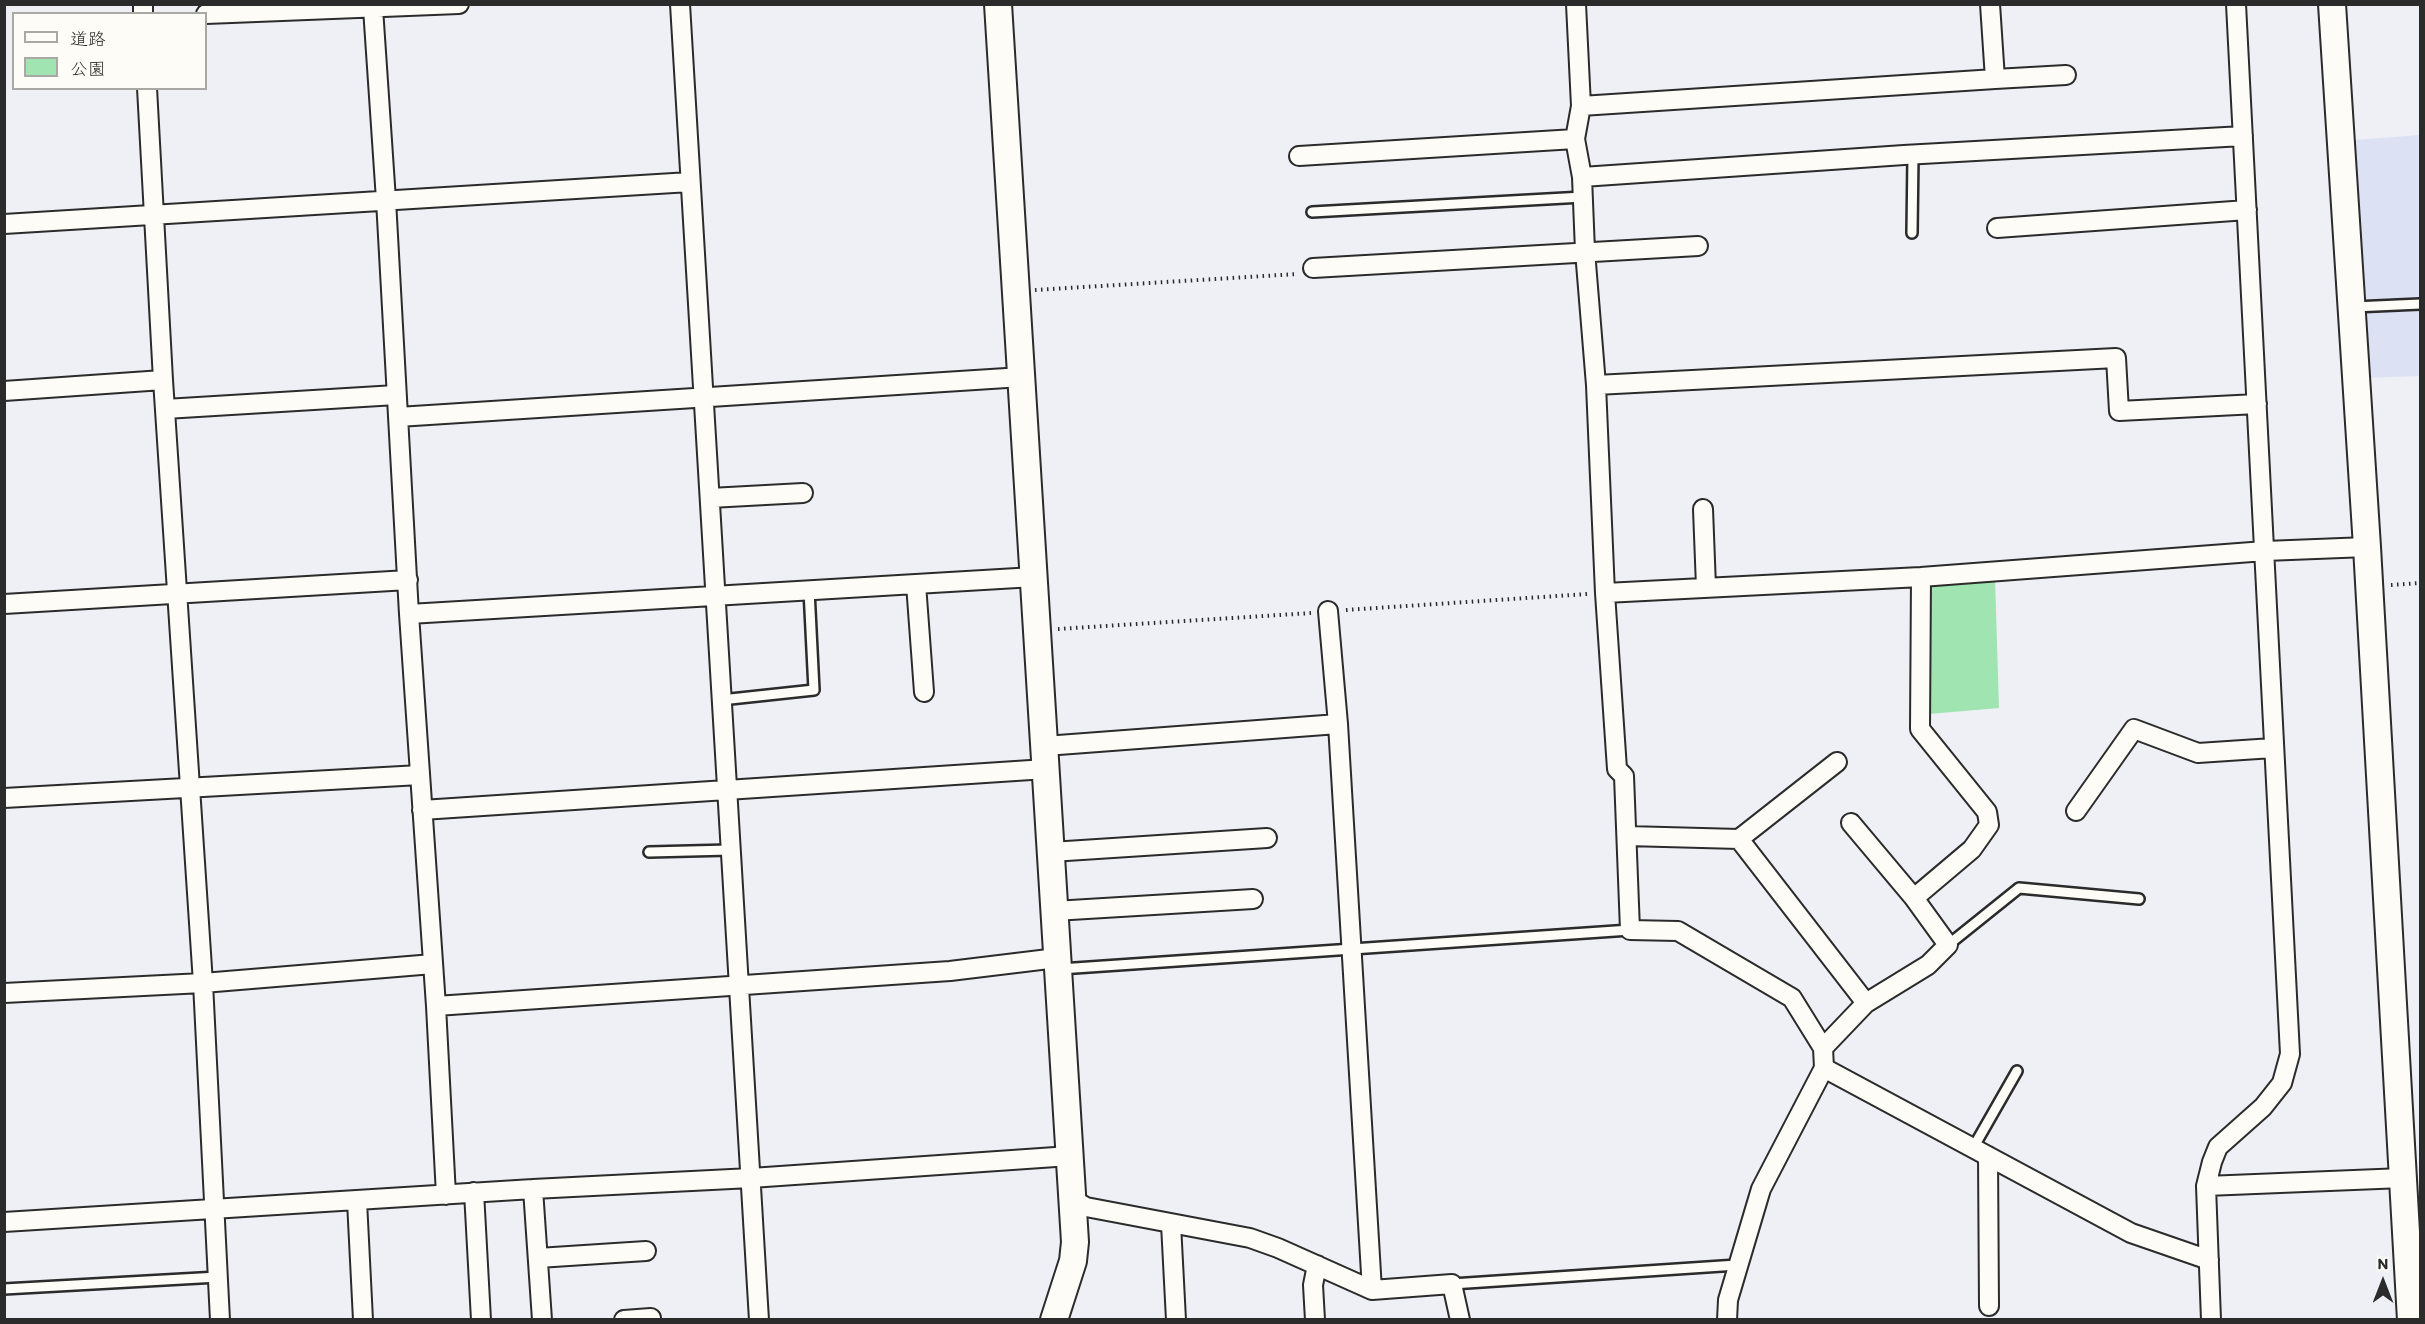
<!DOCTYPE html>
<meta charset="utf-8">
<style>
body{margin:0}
#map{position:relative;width:2425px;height:1324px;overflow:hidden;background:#eef0f6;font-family:Itim,"Klee One",sans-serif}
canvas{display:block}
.frame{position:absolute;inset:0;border:6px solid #2b2b2b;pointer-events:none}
.legend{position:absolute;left:12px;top:12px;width:195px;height:78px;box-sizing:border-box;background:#fdfcf7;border:2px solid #a9a8a5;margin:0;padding:8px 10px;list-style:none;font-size:18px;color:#2b2b2b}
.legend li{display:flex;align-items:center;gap:12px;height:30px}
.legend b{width:30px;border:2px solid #a9a8a5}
.north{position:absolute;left:2353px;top:1252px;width:60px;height:60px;-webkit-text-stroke:4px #fdfcf7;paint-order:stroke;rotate:0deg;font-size:16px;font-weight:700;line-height:24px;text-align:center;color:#2b2b2b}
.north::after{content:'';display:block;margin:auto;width:21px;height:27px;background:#2b2b2b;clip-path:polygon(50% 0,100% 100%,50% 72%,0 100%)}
</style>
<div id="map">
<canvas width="2425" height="1324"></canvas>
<div class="frame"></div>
<ul class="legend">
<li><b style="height:8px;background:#fdfcf7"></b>道路</li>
<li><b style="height:16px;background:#a0e5b1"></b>公園</li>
</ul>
<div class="north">N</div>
</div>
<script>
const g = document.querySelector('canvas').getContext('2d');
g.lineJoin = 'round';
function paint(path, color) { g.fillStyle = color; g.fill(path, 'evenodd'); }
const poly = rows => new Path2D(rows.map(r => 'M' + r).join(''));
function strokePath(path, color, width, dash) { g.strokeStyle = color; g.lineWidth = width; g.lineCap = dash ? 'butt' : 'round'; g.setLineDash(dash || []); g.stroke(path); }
const built = poly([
 [2420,135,2420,376,2365,378,2354,140]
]);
const green = poly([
 [1995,578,1999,708,1929,714,1931,582]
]);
const path = poly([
 [1035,290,1297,274],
 [2391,585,2420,583],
 [1346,610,1587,594],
 [1058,629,1311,613]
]);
const lane = poly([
 [1312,212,1583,197],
 [1912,233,1913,155],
 [2354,307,2420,304],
 [721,700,814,690,809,590],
 [649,852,730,850],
 [1948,945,2019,888,2139,899],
 [1060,969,1630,930],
 [1973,1148,2017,1071],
 [1452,1284,1737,1265],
 [4,1289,218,1277]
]);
const street = poly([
 [143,4,143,14],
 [680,4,759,1320],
 [1576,4,1581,106,1575,139,1582,177,1585,251,1596,385,1605,593,1617,769,1624,776,1630,930,1678,931,1792,998,1823,1048],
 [373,8,386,200,409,614,436,1006,446,1195],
 [206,14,459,4],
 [1995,79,2066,75],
 [147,88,163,380,203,983,220,1320],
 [1581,106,1995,79,1990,4],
 [1299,156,1575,139],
 [1582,177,1904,155,2243,136],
 [4,224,690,182],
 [1997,228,2247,210],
 [1313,268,1698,246],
 [1596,385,2116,358,2119,411,2257,404],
 [4,391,163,380],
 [165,409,396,395],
 [398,417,1022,377],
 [710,498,803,493],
 [1703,509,1706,587],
 [916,584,924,692],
 [1605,593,1921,577,2265,551,2367,547],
 [4,604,408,580],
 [1328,611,1338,724,1372,1290],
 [409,614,1034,577],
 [1045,746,1338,724],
 [4,798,420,775],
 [422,810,1046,769],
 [2076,811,2134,729,2198,753,2273,748],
 [1851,823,1914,898,1948,945,1928,965,1866,1003],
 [1627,836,1739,839,1866,1003,1823,1048,1824,1068,1761,1189,1728,1300,1727,1320],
 [1739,839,1837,762],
 [1051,852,1267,838],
 [1914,898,1972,849,1989,825,1987,812,1920,729,1921,577],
 [1054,911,1253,899],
 [4,993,203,983,433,964],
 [436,1006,950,971,1057,958],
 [1824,1068,2131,1233,2209,1260],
 [1988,1156,1989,1306],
 [2206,1186,2403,1178],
 [533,1189,542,1320],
 [474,1192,481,1320],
 [1073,1200,1086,1207,1250,1238,1278,1248,1372,1290,1452,1284,1460,1320],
 [357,1201,363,1320],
 [4,1222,533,1189,751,1178,1070,1156],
 [1171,1224,1176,1320],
 [538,1258,646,1251],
 [624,1320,651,1318],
 [1315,1320,1313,1285,1317,1265],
 [2211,1320,2206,1186,2212,1162,2218,1147,2263,1107,2282,1083,2290,1054,2236,4]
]);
const secondary = poly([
 [998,4,1075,1242,1073,1261,1054,1320],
 [2332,4,2367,547,2411,1320]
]);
paint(built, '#dce2f4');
paint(green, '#a0e5b1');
strokePath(lane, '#2b2b2b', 14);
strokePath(street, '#2b2b2b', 22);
strokePath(secondary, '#2b2b2b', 30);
strokePath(path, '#2b2b2b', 4, [1.5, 4.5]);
strokePath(lane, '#fdfcf7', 9);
strokePath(street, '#fdfcf7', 18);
strokePath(secondary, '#fdfcf7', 26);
</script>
